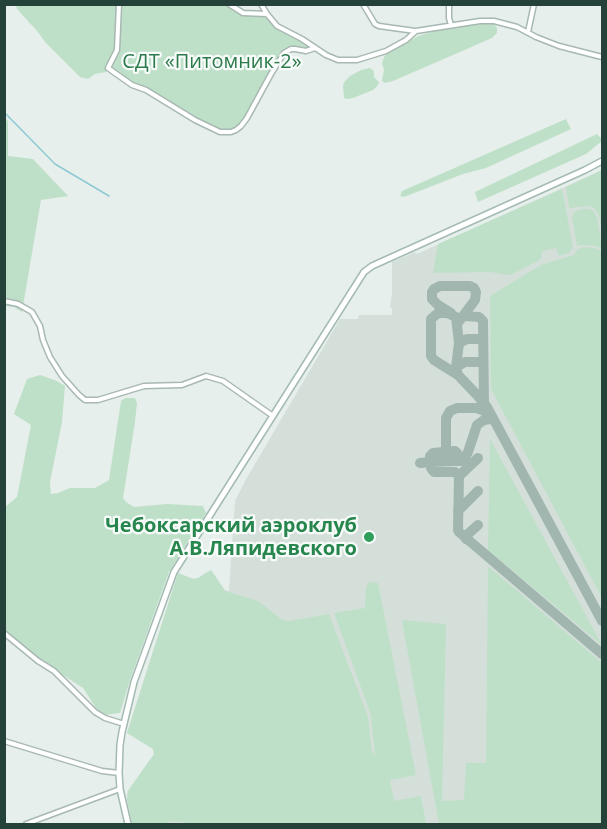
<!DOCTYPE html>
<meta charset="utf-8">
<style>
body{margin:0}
#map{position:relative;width:607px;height:829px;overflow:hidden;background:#e6efeb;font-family:"Open Sans",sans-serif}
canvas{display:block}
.frame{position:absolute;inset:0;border:6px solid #24423a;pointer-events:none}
</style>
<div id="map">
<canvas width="607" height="829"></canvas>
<div class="frame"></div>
</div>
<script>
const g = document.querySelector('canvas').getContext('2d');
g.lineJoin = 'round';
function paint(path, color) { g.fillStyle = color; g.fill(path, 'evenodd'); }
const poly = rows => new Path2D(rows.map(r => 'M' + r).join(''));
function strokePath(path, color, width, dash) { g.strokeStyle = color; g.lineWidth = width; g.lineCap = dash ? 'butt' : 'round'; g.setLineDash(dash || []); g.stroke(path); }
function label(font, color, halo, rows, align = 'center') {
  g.font = font + ' "Open Sans",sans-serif'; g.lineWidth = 4.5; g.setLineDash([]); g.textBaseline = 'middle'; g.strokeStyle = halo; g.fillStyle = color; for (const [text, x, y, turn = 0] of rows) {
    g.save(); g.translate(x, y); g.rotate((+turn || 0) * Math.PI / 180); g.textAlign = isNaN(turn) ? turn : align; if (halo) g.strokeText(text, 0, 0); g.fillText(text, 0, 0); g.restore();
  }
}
const built = poly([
 [602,170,602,824,132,824,127,799,128,791,154,754,153,749,127,733,178,573,193,579,198,578,211,570,225,590,229,591,235,501,245,481,340,319,358,319,359,315,392,315,392,308,390,307,392,294,392,262,415,252,416,254,419,253]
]);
const green = poly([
 [16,5,228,5,243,13,266,15,312,47,309,50,288,50,240,126,232,131,221,131,212,128,133,84,108,68,106,72,95,74,88,79,80,77,46,43,37,31,17,9],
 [490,23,494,24,497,28,497,33,492,38,393,81,385,83,382,81,384,70,382,63,385,55,418,36,441,29],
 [369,68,372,69,374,72,374,77,379,82,378,85,373,90,353,98,346,99,344,98,343,85,345,81,350,76,361,70],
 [4,118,8,121,8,156,33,159,68,196,41,200,22,312,14,307,5,306],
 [566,119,571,129,486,168,463,174,404,197,400,196,402,191],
 [597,134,602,139,602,141,586,154,478,202,475,192],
 [602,170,602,232,599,215,594,208,589,206,569,208,566,187],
 [562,189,573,247,569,253,559,256,556,248,542,251,541,259,513,274,508,275,490,272,433,273,438,244],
 [582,209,589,209,593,211,597,217,602,248,594,246,583,245,577,246,572,217,575,211],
 [583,247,594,248,600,250,602,253,602,598,491,389,490,296,541,265,574,255,577,250],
 [40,375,57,381,65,386,62,422,50,482,51,494,58,493,70,488,95,488,109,480,121,401,125,398,135,398,137,403,135,422,123,498,126,502,134,507,167,504,203,506,206,513,169,572,129,683,120,713,104,715,96,708,83,688,43,662,5,631,5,507,17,497,31,425,14,414,27,379],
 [490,439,602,645,488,550],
 [488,567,489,567,602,663,602,824,439,824,402,621,402,620,446,624,442,801,464,800,466,763,486,763],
 [211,570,225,591,258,601,281,619,289,621,329,614,368,717,372,752,375,755,371,715,334,613,365,608,366,588,368,583,374,582,378,583,416,775,390,780,394,801,421,796,426,824,198,824,172,821,163,824,132,824,127,799,128,791,154,754,153,749,127,733,178,573,193,579,198,578]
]);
const stream = poly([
 [4,112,55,164,109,196]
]);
const taxiway = poly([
 [451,313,438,305,432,299,432,292,434,289,440,286,470,286,474,288,476,292,475,300,457,324],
 [462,317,465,316,479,317,483,321,484,403],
 [459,343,467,339,483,339],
 [456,370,458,366,465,362,483,362],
 [458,375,434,360,431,356,431,319,438,313,447,313,456,317,459,343,456,367,458,375,477,395,487,407,602,621],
 [489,414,482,410,476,408,457,408,450,411,446,418,446,452,448,457,455,461,461,461,464,459,468,452,477,425,484,420,489,419,494,420],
 [420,463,431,462,455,461,457,458,457,453,455,451,433,453,430,456,431,460,431,468,434,472,455,472,459,476,458,530,459,532,602,654],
 [459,476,478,458],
 [458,511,478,491],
 [466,539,468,534,478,525]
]);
const street = poly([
 [119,4,117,50,108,68,132,85,146,90,195,120,220,132,231,132,236,130,241,126,247,118,271,74,284,53,291,49,295,49,306,51,315,48],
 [229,4,243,13,267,14],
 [261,4,267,14,277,26,302,39,326,55,338,60,357,60,386,51,406,40,416,31,480,21,494,21,517,27,536,37,559,46,602,57],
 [363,4,375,24,379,26,415,31],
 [449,4,449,18,451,25],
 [528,32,534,4],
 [4,301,18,304,32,312,40,326,43,340,50,357,62,376,79,395,85,400,98,400,144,386,182,385,206,376,223,381,273,416],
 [4,633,38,661,54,671,95,712,105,718,124,724],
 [4,741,102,771,119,773],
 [26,824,120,789]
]);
const secondary = poly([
 [128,824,120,789,119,773,120,745,122,732,134,682,174,572,364,272,372,266,585,170,602,161]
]);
const markers = [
 [369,537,6,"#2e9e5b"]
];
const parkNames = [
 ["СДТ «Питомник-2»",212,62]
];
const leisureNames = [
 ["Чебоксарский аэроклуб",357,526],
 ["А.В.Ляпидевского",357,549]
];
paint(built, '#d4dfda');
paint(green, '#bfe0c8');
strokePath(stream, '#8ec9d4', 1.5);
strokePath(taxiway, '#a2b6b0', 10);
strokePath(street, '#a8b8b2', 7);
strokePath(secondary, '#a4bbb3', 8);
strokePath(street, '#fff', 4);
strokePath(secondary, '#fff', 5);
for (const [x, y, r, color] of markers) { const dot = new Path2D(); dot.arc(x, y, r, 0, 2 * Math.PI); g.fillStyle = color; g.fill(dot); strokePath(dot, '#f7fbf9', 2); }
label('20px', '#2d7a4b', '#f7fbf9', parkNames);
label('bold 20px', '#27864d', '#f7fbf9', leisureNames, 'right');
</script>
